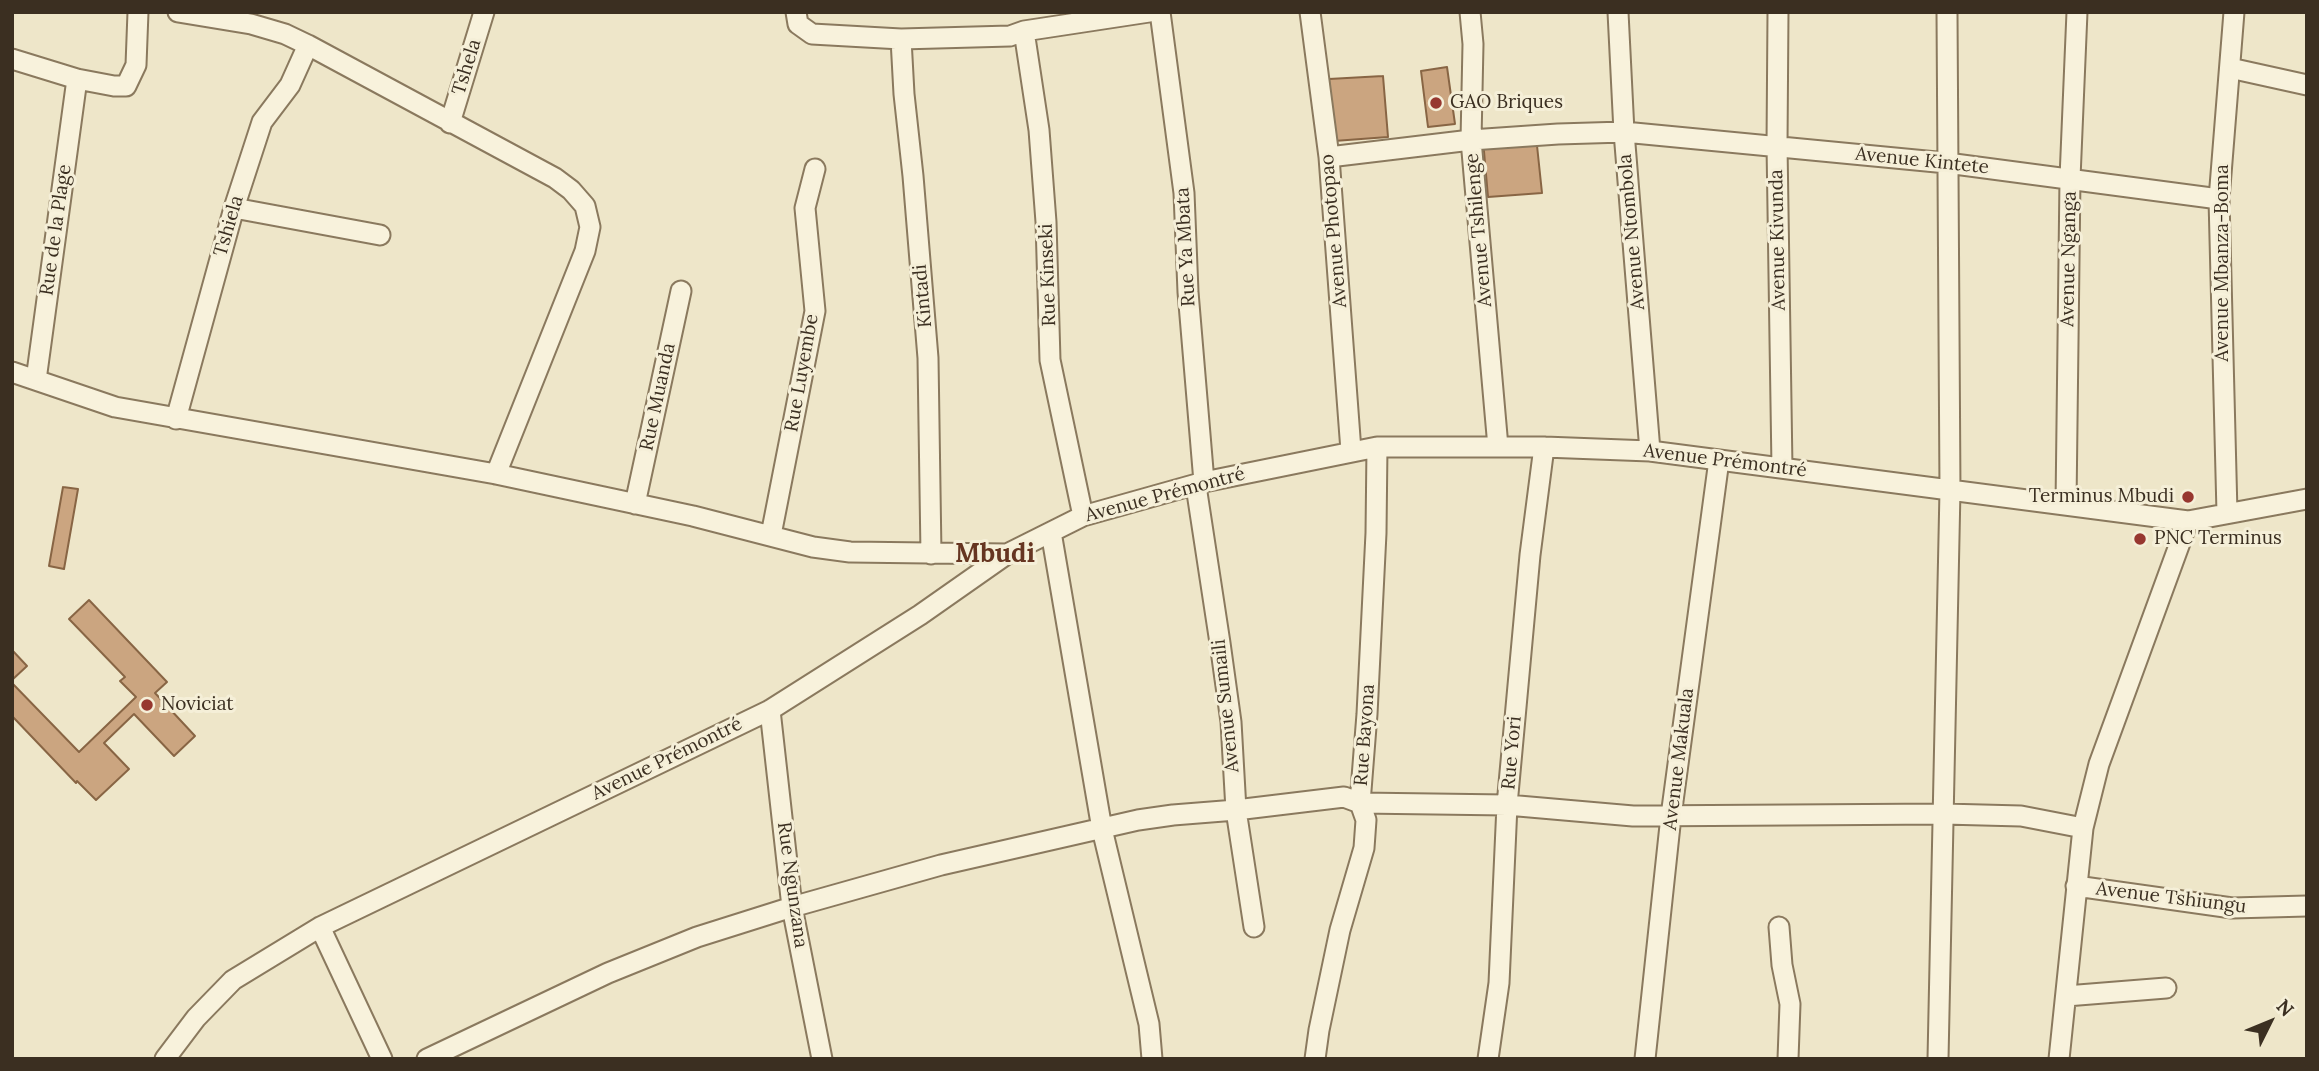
<!DOCTYPE html>
<meta charset="utf-8">
<style>
body{margin:0}
#map{position:relative;width:2319px;height:1071px;overflow:hidden;background:#eee6c9;font-family:Lora,serif}
canvas{display:block}
.frame{position:absolute;inset:0;border:14px solid #3b2f21;pointer-events:none}
.north{position:absolute;left:2235px;top:987px;width:70px;height:70px;-webkit-text-stroke:5px #f5efd8;paint-order:stroke;rotate:47deg;font-size:19px;font-weight:700;line-height:28px;text-align:center;color:#3b2f21}
.north::after{content:'';display:block;margin:auto;width:24px;height:32px;background:#3b2f21;clip-path:polygon(50% 0,100% 100%,50% 72%,0 100%)}
</style>
<div id="map">
<canvas width="2319" height="1071"></canvas>
<div class="frame"></div>
<div class="north">N</div>
</div>
<script>
const g = document.querySelector('canvas').getContext('2d');
g.lineJoin = 'round';
function paint(path, color) { g.fillStyle = color; g.fill(path, 'evenodd'); }
const poly = rows => new Path2D(rows.map(r => 'M' + r).join(''));
function strokePath(path, color, width, dash) { g.strokeStyle = color; g.lineWidth = width; g.lineCap = dash ? 'butt' : 'round'; g.setLineDash(dash || []); g.stroke(path); }
function label(font, color, halo, rows, align = 'center') {
  g.font = font + ' Lora,serif'; g.lineWidth = 6; g.setLineDash([]); g.textBaseline = 'middle'; g.strokeStyle = halo; g.fillStyle = color; for (const [text, x, y, turn = 0] of rows) {
    g.save(); g.translate(x, y); g.rotate((+turn || 0) * Math.PI / 180); g.textAlign = isNaN(turn) ? turn : align; if (halo) g.strokeText(text, 0, 0); g.fillText(text, 0, 0); g.restore();
  }
}
const building = poly([
 [1447,67,1455,124,1428,127,1421,71,1447,67],
 [1383,76,1388,137,1334,141,1329,79,1383,76],
 [1536,136,1542,193,1488,197,1483,140,1536,136],
 [63,487,78,489,64,569,49,566,63,487],
 [89,600,167,682,155,693,195,736,174,756,134,714,104,743,129,769,96,800,77,781,76,783,12,716,12,683,79,752,136,697,120,681,125,677,69,619,89,600],
 [12,650,27,666,12,680,12,650]
]);
const minor = poly([
 [178,12,251,24,285,34,308,45,555,178,571,190,585,206,590,227,585,251,496,474],
 [796,12,798,24,812,34,901,39,1010,36,1024,31,1149,12],
 [1160,12,1184,193,1188,292,1204,482],
 [1310,12,1329,157,1351,451],
 [1470,12,1473,44,1471,140,1498,447],
 [1618,12,1624,132,1650,451],
 [1778,12,1777,145,1782,468],
 [1024,31,1039,130,1046,222,1050,360,1083,516],
 [901,39,904,94,913,176,928,358,931,554],
 [12,59,77,79,114,86,126,86,136,65,138,12],
 [2230,68,2307,85],
 [450,123,484,12],
 [1329,157,1471,140,1558,134,1624,132,1947,163,2219,199],
 [234,208,380,235],
 [12,372,115,407,496,474,693,516,813,547,850,552,1007,554],
 [36,380,77,79],
 [176,419,234,208,262,122,290,85,308,45],
 [1196,486,1220,643,1231,722,1236,810,1254,927],
 [635,504,681,291],
 [2066,505,2070,178,2077,12],
 [2227,513,2219,199,2234,12],
 [1051,532,1102,829,1149,1024,1152,1059],
 [771,535,815,311,805,208,815,169],
 [770,710,792,907,822,1059],
 [2076,886,2232,908,2307,906],
 [320,927,382,1059],
 [1779,927,1782,965,1790,1004,1788,1059],
 [2066,996,2166,988],
 [165,1059,196,1018,233,980,320,927,770,710,920,615,1007,554,1083,516,1204,482,1377,447,1544,447,1650,451,2188,521,2307,499],
 [427,1059,608,973,697,937,792,907,941,865,1138,820,1173,815,1236,810,1344,797,1360,803,1507,805,1633,816,1944,814,2021,816,2083,828],
 [1315,1059,1319,1030,1340,930,1364,848,1366,820,1360,803,1367,714,1376,533,1377,447],
 [1488,1059,1499,983,1507,805,1530,555,1544,447],
 [1645,1059,1671,816,1719,460],
 [1938,1059,1950,490,1947,12],
 [2059,1059,2083,828,2099,764,2188,521]
]);
const markers = [
 [1436,103,7,"#97372f"],
 [2188,497,7,"#97372f"],
 [2140,539,7,"#97372f"],
 [147,705,7,"#97372f"]
];
const streetNames = [
 ["Tshela",467,67,-73],
 ["Avenue Kintete",1922,161,6],
 ["Tshiela",229,226,-74],
 ["Rue de la Plage",56,230,-82],
 ["Avenue Tshilenge",1479,230,-95],
 ["Avenue Photopao",1334,231,-95],
 ["Avenue Ntombola",1632,232,-95],
 ["Avenue Kivunda",1778,240,-91],
 ["Rue Ya Mbata",1186,247,-93],
 ["Avenue Nganga",2069,259,-89],
 ["Avenue Mbanza-Boma",2223,263,-90],
 ["Rue Kinseki",1048,275,-92],
 ["Kintadi",923,296,-95],
 ["Rue Luyembe",802,373,-80],
 ["Rue Muanda",658,397,-78],
 ["Avenue Prémontré",1725,461,7],
 ["Avenue Prémontré",1165,495,-15],
 ["Avenue Sumaili",1226,706,-96],
 ["Rue Bayona",1365,735,-86],
 ["Rue Yori",1512,753,-85],
 ["Avenue Prémontré",667,759,-26],
 ["Avenue Makuala",1679,759,-83],
 ["Rue Ngunzana",792,885,82],
 ["Avenue Tshiungu",2171,898,7]
];
const poiNames = [
 ["GAO Briques",1450,103],
 ["Terminus Mbudi",2174,497,"right"],
 ["PNC Terminus",2154,539],
 ["Noviciat",161,705]
];
const districtNames = [
 ["Mbudi",995,555]
];
paint(building, '#cba580');
strokePath(building, '#886544', 2);
strokePath(minor, '#8a795e', 23);
strokePath(minor, '#f8f2dc', 19);
for (const [x, y, r, color] of markers) { const dot = new Path2D(); dot.arc(x, y, r, 0, 2 * Math.PI); g.fillStyle = color; g.fill(dot); strokePath(dot, '#f5efd8', 2.5); }
label('19px', '#3b2f21', '#f5efd8', streetNames);
label('19px', '#3b2f21', '#f5efd8', poiNames, 'left');
label('bold 26px', '#663521', '#f5efd8', districtNames);
</script>
